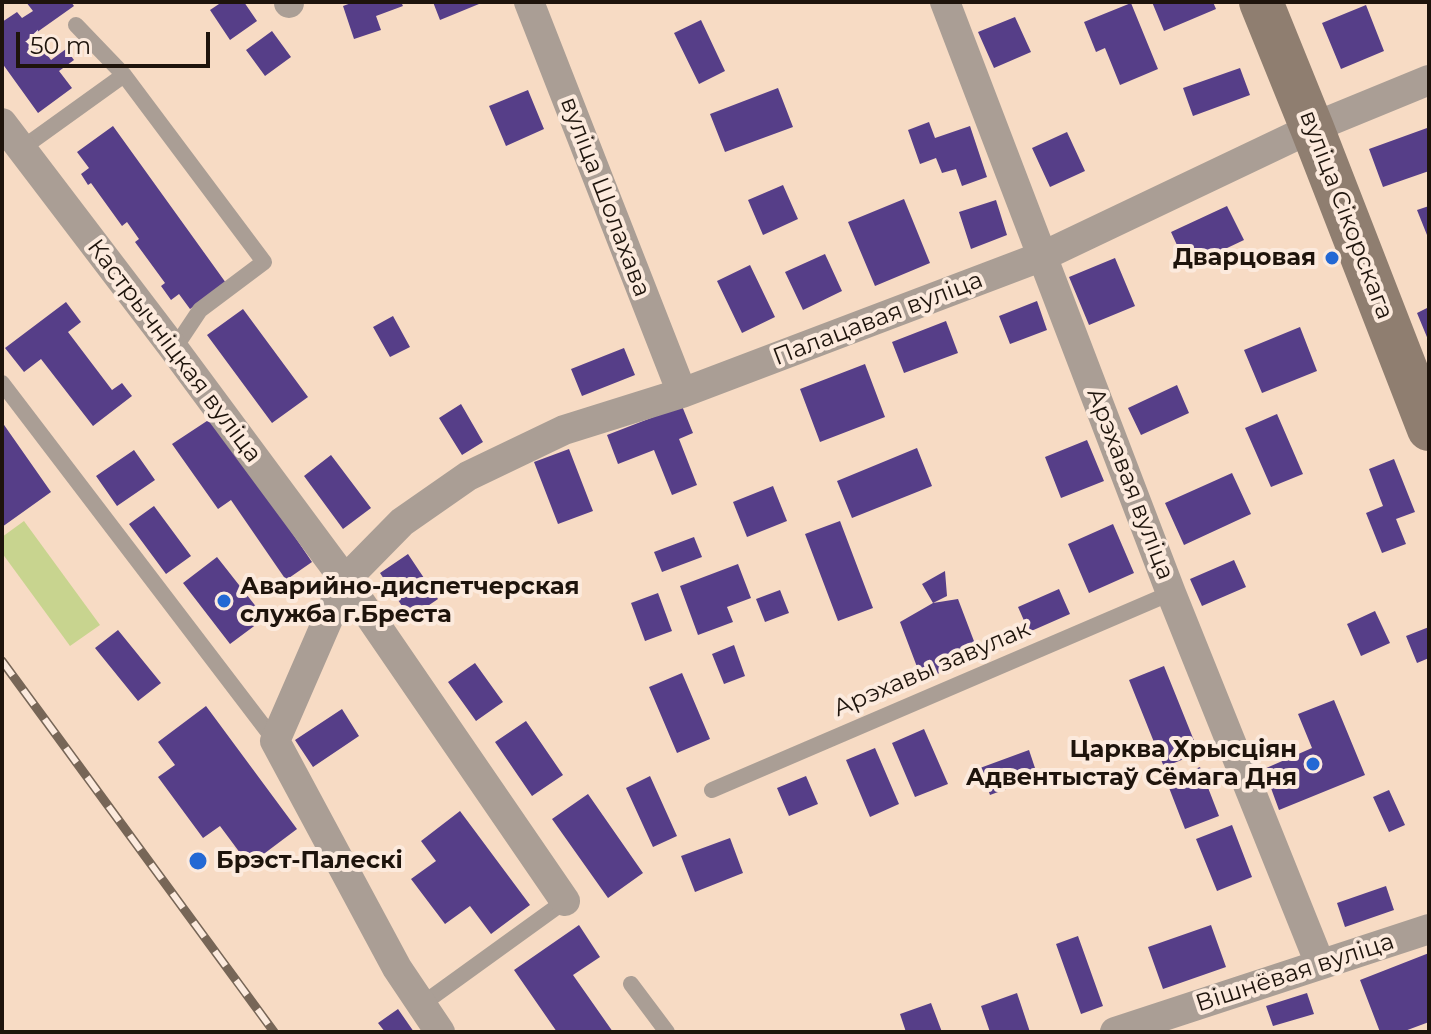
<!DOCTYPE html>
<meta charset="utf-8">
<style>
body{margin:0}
#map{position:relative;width:1431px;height:1034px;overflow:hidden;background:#f7dbc4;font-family:Montserrat,sans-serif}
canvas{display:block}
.frame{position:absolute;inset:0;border:4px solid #1e140c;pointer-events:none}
.scale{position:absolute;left:16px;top:32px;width:194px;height:36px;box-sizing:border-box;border:4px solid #1e140c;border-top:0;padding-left:10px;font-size:24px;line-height:28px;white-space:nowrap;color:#1e140c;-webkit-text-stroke:6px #fceadd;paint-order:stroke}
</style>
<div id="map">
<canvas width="1431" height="1034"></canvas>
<div class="frame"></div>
<div class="scale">50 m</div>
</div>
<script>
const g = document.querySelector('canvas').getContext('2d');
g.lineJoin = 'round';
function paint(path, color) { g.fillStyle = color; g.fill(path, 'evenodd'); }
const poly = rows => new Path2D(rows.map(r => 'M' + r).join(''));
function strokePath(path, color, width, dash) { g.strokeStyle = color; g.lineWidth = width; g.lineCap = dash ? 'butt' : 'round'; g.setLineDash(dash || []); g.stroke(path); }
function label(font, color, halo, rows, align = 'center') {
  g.font = font + ' Montserrat,sans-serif'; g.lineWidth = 8; g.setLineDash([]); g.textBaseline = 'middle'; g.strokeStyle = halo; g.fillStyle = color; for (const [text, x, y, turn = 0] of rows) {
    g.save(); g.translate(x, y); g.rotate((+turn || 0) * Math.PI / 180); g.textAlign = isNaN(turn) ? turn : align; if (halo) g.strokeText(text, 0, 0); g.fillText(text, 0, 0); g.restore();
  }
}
const green = poly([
 [24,521,100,625,70,646,2,553,2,537]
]);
const building = poly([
 [26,2,71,2,74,6,33,35,51,60,66,49,74,60,59,71,72,88,38,113,2,63,2,22,17,12,22,18,33,11],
 [222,2,244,2,257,21,230,40,210,10],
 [354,2,401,2,403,6,376,16,381,30,354,39,343,6],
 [433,2,478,2,479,4,440,20],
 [1152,2,1213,2,1216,9,1164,31],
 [1131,3,1158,69,1120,85,1105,48,1096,52,1084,22],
 [1366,5,1384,51,1341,69,1322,23],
 [1015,17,1031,52,994,68,978,32],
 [701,20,725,71,699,84,674,33],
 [272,31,291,57,265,76,246,50],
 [1240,68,1250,95,1193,116,1183,88],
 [778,88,793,127,725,152,710,114],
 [528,90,544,129,506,146,489,106],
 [929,122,935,138,970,126,987,177,962,186,956,169,942,173,936,158,920,164,908,130],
 [113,126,226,283,190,309,179,294,171,300,161,286,165,283,135,242,139,239,127,222,122,226,91,183,88,185,81,174,89,168,77,152],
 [1427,128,1429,135,1429,171,1383,187,1369,149],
 [1067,132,1085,171,1050,187,1032,148],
 [783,185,798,219,763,235,748,200],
 [904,199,930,263,875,286,848,222],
 [996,200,1007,235,971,249,959,212],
 [1227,206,1244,240,1187,267,1171,232],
 [1429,206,1429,240,1417,210],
 [825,254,842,291,803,310,785,272],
 [1115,258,1135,306,1089,325,1069,277],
 [750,265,775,317,742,333,717,281],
 [1037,301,1047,330,1010,344,999,316],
 [66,302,81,322,68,332,112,390,122,383,132,396,93,426,41,359,24,372,5,348],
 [1429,307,1429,342,1417,313],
 [243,309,308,397,272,423,207,335],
 [393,316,410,347,390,357,373,327],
 [946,321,958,353,904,373,892,342],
 [1300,327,1317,371,1262,393,1244,350],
 [624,348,635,375,582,396,571,369],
 [865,364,885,417,820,442,800,389],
 [1177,385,1189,413,1141,435,1128,408],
 [461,404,483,442,462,455,439,418],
 [682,406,693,433,679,439,697,485,672,495,654,450,618,464,607,435],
 [1277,414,1303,474,1271,487,1245,428],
 [213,417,312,562,286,580,231,500,218,509,172,444],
 [2,422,51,492,2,527],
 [1087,440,1104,481,1061,498,1045,457],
 [917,448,932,486,852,518,837,481],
 [569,449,593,511,558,524,534,462],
 [134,450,155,480,117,506,96,476],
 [331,455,371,508,343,529,304,476],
 [1394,459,1415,512,1396,519,1406,544,1382,553,1366,513,1383,506,1369,469],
 [1232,473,1251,514,1184,545,1165,503],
 [773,486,787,521,747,537,733,502],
 [154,506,191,556,166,574,129,524],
 [840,521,873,608,838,621,805,534],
 [1113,524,1134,573,1089,593,1068,544],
 [694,537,702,557,662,572,654,552],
 [408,554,438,599,410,618,380,573],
 [217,557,265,618,230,644,183,583],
 [1234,560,1246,587,1202,606,1190,579],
 [738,564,751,598,727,607,733,622,698,635,680,586],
 [945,571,947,596,933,603,922,584],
 [1059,589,1070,614,1029,632,1018,607],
 [780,590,789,613,765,622,756,599],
 [658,593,672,631,645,641,631,603],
 [958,599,980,657,922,680,900,622,933,603],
 [1375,611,1390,643,1361,656,1347,624],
 [1429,627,1429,658,1417,663,1406,636],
 [118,630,161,683,138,701,95,648],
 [734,645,745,676,724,684,712,654],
 [475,663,503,702,476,721,448,682],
 [1164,666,1199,753,1164,767,1129,680],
 [682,673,710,739,677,753,649,687],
 [1334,700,1365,775,1279,810,1264,769,1312,748,1298,714],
 [206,706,297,829,249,865,220,826,203,838,158,777,175,765,158,742],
 [342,709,359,736,313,767,295,740],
 [526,721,563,775,532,796,495,742],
 [924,729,948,784,915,797,892,743],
 [875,748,899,804,870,817,846,760],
 [1029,750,1038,777,990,795,980,768],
 [1200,767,1219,816,1185,829,1166,780],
 [650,776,677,836,653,847,626,788],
 [806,776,818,804,789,816,777,788],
 [1389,790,1405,825,1389,832,1373,797],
 [588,794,643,873,608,898,552,819],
 [460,811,530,905,491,934,470,906,445,924,411,879,436,861,421,841],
 [1232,825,1252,877,1217,891,1196,839],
 [730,838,743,873,695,892,681,856],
 [1386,886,1394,910,1345,927,1337,903],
 [579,925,600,957,573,975,613,1032,557,1032,514,970],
 [1211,925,1226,967,1163,989,1148,947],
 [1078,936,1103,1006,1081,1014,1056,944],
 [1429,953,1429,1022,1402,1032,1380,1032,1360,980],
 [1017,993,1030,1032,990,1032,981,1006],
 [1307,993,1314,1014,1273,1026,1266,1006],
 [931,1003,942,1032,906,1032,900,1014],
 [398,1009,414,1032,385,1032,378,1023]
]);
const lane = poly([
 [76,25,124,75,264,262,200,310,174,349],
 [21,149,124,75],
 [2,383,275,741],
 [712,790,1171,593],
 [631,984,667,1032],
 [421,1005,565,901]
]);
const street = poly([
 [289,2,289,3],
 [529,2,682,393],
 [945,2,1171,593,1320,964],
 [2,123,174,349,345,580,565,901],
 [440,1032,397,968,275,741,345,580,402,522,468,476,564,430,682,393,1043,256,1312,128,1429,80],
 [1115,1032,1429,929]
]);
const secondary = poly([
 [1261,2,1312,128,1429,429]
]);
const rail = poly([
 [2,661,274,1032]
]);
const markers = [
 [1332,258,8,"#2368d4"],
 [224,601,8,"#2368d4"],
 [1313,764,8,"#2368d4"],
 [198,861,10,"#2368d4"]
];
const streetNames = [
 ["вуліца Шолахава",605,197,69],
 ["вуліца Сікорскага",1346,215,69],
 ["Палацавая вуліца",878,319,-21],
 ["Кастрычніцкая вуліца",174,351,53],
 ["Арэхавая вуліца",1130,484,69],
 ["Арэхавы завулак",932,669,-23],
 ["Вішнёвая вуліца",1295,973,-18]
];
const poiNames = [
 ["Дварцовая",1316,258],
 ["Аварийно-диспетчерская",240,587,"left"],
 ["служба г.Бреста",240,615,"left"],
 ["Царква Хрысціян",1297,750],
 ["Адвентыстаў Сёмага Дня",1297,778],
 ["Брэст-Палескі",216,861,"left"]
];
paint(green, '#c8d48f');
paint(building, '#563e88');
strokePath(lane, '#aa9e95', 16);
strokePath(street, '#aa9e95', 30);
strokePath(secondary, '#8f7e70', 44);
strokePath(rail, '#776657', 9);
strokePath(rail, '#fceadd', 6, [18]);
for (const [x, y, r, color] of markers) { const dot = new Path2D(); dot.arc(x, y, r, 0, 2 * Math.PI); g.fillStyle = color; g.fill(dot); strokePath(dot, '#fceadd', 3); }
label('24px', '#1e140c', '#fceadd', streetNames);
label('bold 24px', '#1e140c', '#fceadd', poiNames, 'right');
</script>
